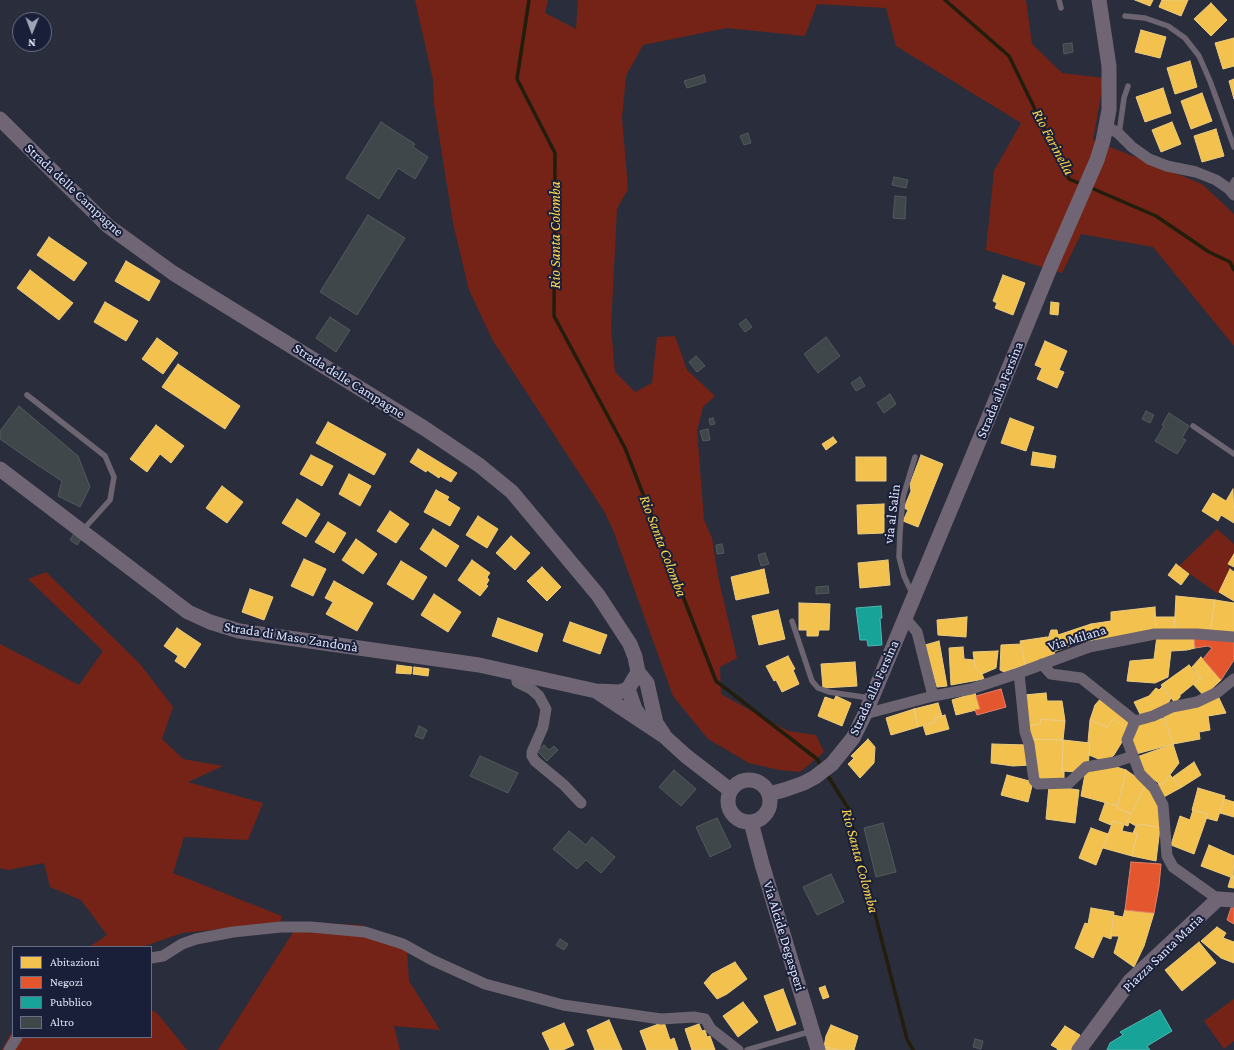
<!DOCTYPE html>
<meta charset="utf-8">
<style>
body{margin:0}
#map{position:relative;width:1234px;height:1050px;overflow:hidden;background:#2a2e3c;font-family:"Crimson Pro",serif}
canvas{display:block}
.legend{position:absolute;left:12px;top:946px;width:140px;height:92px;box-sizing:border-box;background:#191f39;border:1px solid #676d84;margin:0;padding:5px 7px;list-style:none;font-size:12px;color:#dde3f5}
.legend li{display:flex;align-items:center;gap:8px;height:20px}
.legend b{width:20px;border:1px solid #676d84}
.north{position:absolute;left:12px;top:12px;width:40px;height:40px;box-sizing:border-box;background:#191f39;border:1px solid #676d84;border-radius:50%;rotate:181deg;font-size:11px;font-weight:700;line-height:16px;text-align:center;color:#dde3f5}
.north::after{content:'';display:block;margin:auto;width:14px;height:18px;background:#9ea4b4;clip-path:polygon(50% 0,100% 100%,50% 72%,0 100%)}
</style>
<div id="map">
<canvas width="1234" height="1050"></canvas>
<ul class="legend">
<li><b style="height:11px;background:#f2c14e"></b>Abitazioni</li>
<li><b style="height:11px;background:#e4572e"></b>Negozi</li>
<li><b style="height:11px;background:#17a398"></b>Pubblico</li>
<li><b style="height:11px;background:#40474b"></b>Altro</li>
</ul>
<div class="north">N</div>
</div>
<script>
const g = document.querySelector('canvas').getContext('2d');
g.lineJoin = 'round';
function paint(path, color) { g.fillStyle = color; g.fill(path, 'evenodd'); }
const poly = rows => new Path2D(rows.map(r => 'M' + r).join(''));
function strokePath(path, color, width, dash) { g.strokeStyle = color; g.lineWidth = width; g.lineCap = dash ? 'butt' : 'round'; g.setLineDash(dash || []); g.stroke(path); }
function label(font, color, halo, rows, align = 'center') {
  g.font = font + ' "Crimson Pro",serif'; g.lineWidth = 4; g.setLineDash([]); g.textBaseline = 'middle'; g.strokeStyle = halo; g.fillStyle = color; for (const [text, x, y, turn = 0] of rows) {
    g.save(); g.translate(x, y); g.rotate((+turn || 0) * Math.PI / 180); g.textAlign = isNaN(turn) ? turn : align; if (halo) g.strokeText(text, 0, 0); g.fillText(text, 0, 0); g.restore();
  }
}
const green = poly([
 [415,0,548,0,545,13,576,29,578,0,1026,0,1032,44,1062,73,1104,78,1093,140,1202,184,1234,214,1234,346,1153,247,1081,234,1062,273,986,250,994,171,1021,123,896,46,886,8,817,4,805,36,727,28,643,45,626,76,622,118,628,189,617,209,611,327,615,372,635,392,652,383,657,337,675,336,687,370,715,396,703,407,697,431,704,520,712,538,718,576,737,658,720,667,721,694,788,731,816,735,824,752,800,772,779,770,749,763,708,739,673,696,613,530,604,511,493,341,469,290,453,223,434,104,433,80],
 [1217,529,1234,544,1234,554,1228,564,1230,569,1218,594,1179,566],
 [46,572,140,664,173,707,162,739,183,759,223,766,188,782,263,803,248,840,184,837,173,873,282,916,280,923,182,933,142,947,89,947,107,935,81,900,50,887,44,863,8,870,0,868,0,644,79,685,103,651,28,579],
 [299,923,362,925,407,952,409,981,440,1030,394,1026,400,1050,218,1050],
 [1234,999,1234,1041,1224,1049,1204,1021],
 [151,1010,157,1013,187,1050,2,1050,13,1029,13,1037,151,1037]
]);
const homes = poly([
 [1135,0,1153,0,1150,6,1135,0],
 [1162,0,1188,0,1181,16,1159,7,1162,0],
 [1211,3,1227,20,1211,36,1194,19,1211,3],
 [1141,30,1166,37,1160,58,1135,52,1141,30],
 [1234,38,1234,66,1223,69,1215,43,1234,38],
 [1190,61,1197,87,1175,94,1167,68,1190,61],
 [1234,79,1234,99,1229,81,1234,79],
 [1163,88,1171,113,1145,122,1136,97,1163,88],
 [1202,93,1212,121,1191,129,1181,101,1202,93],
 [1172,122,1181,144,1161,152,1152,130,1172,122],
 [1216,129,1224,156,1202,162,1194,136,1216,129],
 [49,237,87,263,74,281,37,255,49,237],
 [126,261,160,281,149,301,115,281,126,261],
 [30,270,73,303,59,320,17,288,30,270],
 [1003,275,1025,283,1013,315,995,308,997,303,993,301,1003,275],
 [105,302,138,321,126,341,94,322,105,302],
 [1051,302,1059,303,1058,315,1050,314,1051,302],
 [157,338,178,353,163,374,142,359,157,338],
 [1045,341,1067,351,1059,370,1064,372,1057,388,1037,379,1042,368,1035,365,1045,341],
 [178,364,240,406,225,429,162,387,178,364],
 [1010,418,1034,427,1026,451,1001,443,1010,418],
 [328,422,386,454,374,475,316,443,328,422],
 [156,425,184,446,171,463,160,454,147,472,130,459,156,425],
 [833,437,837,442,826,450,822,444,833,437],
 [418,449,457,473,451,482,440,476,439,478,427,470,426,472,410,462,418,449],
 [1033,452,1056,456,1054,468,1031,465,1033,452],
 [311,455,333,466,322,486,300,474,311,455],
 [921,455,943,464,918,527,903,521,908,510,904,508,911,491,910,484,921,455],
 [856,457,886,457,886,481,856,481,856,457],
 [349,474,371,486,360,506,339,494,349,474],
 [222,486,243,502,227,523,206,508,222,486],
 [1233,489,1234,523,1221,515,1218,521,1202,511,1213,493,1226,501,1233,489],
 [436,490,449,497,447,500,460,508,450,526,424,512,436,490],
 [297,499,320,514,306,537,282,523,297,499],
 [884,504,884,533,858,534,857,505,884,504],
 [390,511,409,524,396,543,377,531,390,511],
 [478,516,498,529,487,548,466,535,478,516],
 [328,522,346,533,334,553,315,542,328,522],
 [433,529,459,546,446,567,420,549,433,529],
 [511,536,530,553,515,570,496,553,511,536],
 [356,539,377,554,363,574,342,560,356,539],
 [1234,554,1234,567,1228,564,1234,554],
 [304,559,326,569,313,596,291,586,304,559],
 [472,560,490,573,487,577,489,580,486,585,488,586,480,596,458,580,472,560],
 [888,560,890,585,860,588,858,563,888,560],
 [401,561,427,577,413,600,387,584,401,561],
 [1176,564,1189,574,1181,585,1168,575,1176,564],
 [542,567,561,587,547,601,527,581,542,567],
 [764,569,769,593,736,600,731,577,764,569],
 [1230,569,1234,572,1234,601,1219,592,1230,569],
 [334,581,373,603,357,631,326,614,333,602,325,598,334,581],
 [250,589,273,597,264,620,242,612,250,589],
 [434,594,461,612,448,632,421,615,434,594],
 [1176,596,1215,600,1210,632,1174,633,1176,596],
 [1215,600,1234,603,1234,634,1210,632,1215,600],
 [799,603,830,604,829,630,819,630,818,636,807,636,807,630,799,630,799,603],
 [1155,607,1156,632,1094,640,1091,624,1111,621,1111,612,1155,607],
 [778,610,785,639,759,645,752,616,778,610],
 [967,617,966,637,938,635,937,620,967,617],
 [1155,617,1175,617,1174,633,1156,632,1155,617],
 [498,618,543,634,537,652,492,636,498,618],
 [570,622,607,635,600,654,563,641,570,622],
 [1091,624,1094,640,1077,643,1053,652,1048,639,1051,630,1057,630,1058,635,1091,624],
 [177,628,201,644,185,668,175,661,178,656,164,646,177,628],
 [1157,636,1194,637,1195,648,1187,650,1171,651,1168,677,1155,683,1127,681,1130,661,1154,659,1157,636],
 [1047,637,1055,654,1025,665,1020,641,1047,637],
 [939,641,947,686,937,687,925,645,939,641],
 [1021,644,1025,665,1004,672,1000,670,1001,645,1021,644],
 [963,647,964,659,974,660,975,667,982,674,984,679,951,685,949,648,963,647],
 [998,651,996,668,982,674,975,667,973,652,998,651],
 [788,656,795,669,793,670,799,684,782,692,776,680,774,681,766,666,788,656],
 [1201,657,1221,680,1204,696,1193,684,1201,678,1192,667,1201,657],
 [855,662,857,686,823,688,821,664,855,662],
 [397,665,412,667,411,674,396,673,397,665],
 [1189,665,1201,678,1180,695,1180,697,1175,703,1161,685,1189,665],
 [414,667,429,669,428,676,413,674,414,667],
 [1162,687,1171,698,1165,709,1142,718,1134,702,1149,696,1156,688,1159,690,1162,687],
 [975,693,980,709,956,715,952,700,975,693],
 [1046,693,1047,701,1062,701,1065,721,1041,719,1040,724,1027,726,1024,695,1046,693],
 [836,696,851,703,842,726,818,716,825,697,834,700,836,696],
 [1218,696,1226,713,1208,716,1210,730,1199,732,1200,739,1173,744,1163,713,1218,696],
 [1102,697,1132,724,1128,732,1114,718,1107,727,1090,720,1095,705,1102,697],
 [938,703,942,716,934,718,935,722,918,727,914,709,938,703],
 [914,709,918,727,891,735,886,718,914,709],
 [945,715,949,729,926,735,923,725,935,722,934,718,945,715],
 [1114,718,1128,732,1114,755,1106,762,1089,755,1090,743,1088,742,1090,720,1107,727,1114,718],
 [1164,718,1173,744,1136,754,1130,738,1134,728,1144,721,1164,718],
 [1041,719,1065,721,1063,740,1031,739,1027,726,1040,724,1041,719],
 [868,739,875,747,874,763,860,778,848,764,854,758,851,756,868,739],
 [1031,739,1063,740,1062,771,1064,771,1064,781,1039,781,1031,739],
 [1063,740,1090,743,1088,767,1077,772,1062,771,1063,740],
 [992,744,1028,745,1030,765,1013,766,991,763,992,744],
 [1173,744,1179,763,1162,785,1143,773,1137,757,1173,744],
 [1194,762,1201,775,1182,787,1173,777,1194,762],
 [1110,765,1126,770,1118,806,1081,796,1086,769,1110,765],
 [1126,770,1146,784,1131,814,1117,808,1126,770],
 [1007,775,1033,782,1028,802,1001,795,1007,775],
 [1170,775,1182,787,1162,798,1155,787,1159,783,1162,785,1170,775],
 [1146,784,1160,805,1160,828,1141,824,1136,826,1127,821,1146,784],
 [1049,786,1079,790,1075,823,1046,819,1049,786],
 [1198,788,1225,796,1217,821,1206,818,1208,814,1192,810,1198,788],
 [1224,799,1234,802,1234,817,1220,813,1224,799],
 [1105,803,1118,806,1117,808,1131,814,1127,821,1129,822,1128,826,1113,821,1111,825,1099,820,1105,803],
 [1193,810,1208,814,1194,854,1171,845,1180,816,1190,820,1193,810],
 [1113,821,1124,824,1122,831,1137,834,1132,856,1103,848,1113,821],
 [1141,824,1160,828,1156,861,1132,856,1137,834,1133,833,1136,826,1141,824],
 [1091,828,1108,834,1096,865,1079,858,1091,828],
 [1209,845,1234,856,1233,878,1201,866,1209,845],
 [1234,875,1234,888,1228,887,1231,877,1233,878,1234,875],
 [1091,908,1114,912,1111,939,1103,936,1093,958,1075,948,1085,923,1088,924,1091,908],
 [1125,910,1154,913,1144,946,1134,967,1114,953,1119,936,1111,936,1113,915,1123,917,1125,910],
 [1217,927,1226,933,1223,938,1234,942,1234,963,1221,958,1201,941,1217,927],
 [1199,942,1216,963,1182,991,1165,970,1199,942],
 [735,962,747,979,727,994,717,999,704,983,712,974,735,962],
 [825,986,829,997,823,999,819,988,825,986],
 [783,989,796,1024,777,1031,764,996,783,989],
 [743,1002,758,1022,738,1037,723,1016,743,1002],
 [609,1020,622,1050,595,1050,587,1030,609,1020],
 [664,1022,670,1040,674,1038,678,1050,647,1050,640,1031,664,1022],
 [564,1023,574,1045,563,1050,550,1050,542,1033,564,1023],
 [699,1024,702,1031,705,1030,707,1037,710,1036,715,1050,692,1050,685,1029,699,1024],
 [831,1025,858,1036,854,1050,840,1050,824,1047,826,1036,831,1025],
 [1065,1026,1080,1035,1074,1050,1057,1050,1058,1049,1051,1045,1065,1026],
 [824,1047,840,1050,825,1050,824,1047]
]);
const shops = poly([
 [1194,637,1234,642,1234,660,1221,680,1203,659,1212,648,1208,646,1195,648,1194,637],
 [1001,689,1006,707,977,715,975,710,980,709,976,696,1001,689],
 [1131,862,1161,864,1159,886,1154,913,1125,910,1131,862],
 [1234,906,1234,924,1227,920,1231,908,1234,906]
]);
const public = poly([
 [881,606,882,618,880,618,882,645,868,646,867,640,860,640,856,608,881,606],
 [1160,1010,1172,1031,1147,1046,1150,1050,1107,1050,1110,1043,1123,1035,1120,1032,1160,1010]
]);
const stream = poly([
 [529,0,517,79,555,153,554,316,625,448,716,681,817,759,822,767],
 [945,0,1009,56,1069,179,1083,185],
 [1089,187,1156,216,1209,252,1230,262,1234,270],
 [826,773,848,808,907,1039,913,1050]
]);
const building = poly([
 [1072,43,1073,52,1064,54,1063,44,1072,43],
 [704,75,706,82,687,88,684,81,704,75],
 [381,122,415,144,413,147,428,157,415,179,398,168,379,199,346,178,381,122],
 [748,133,751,143,744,145,740,136,748,133],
 [894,177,908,180,906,188,892,185,894,177],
 [895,196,906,197,905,219,893,218,895,196],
 [368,215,405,238,357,315,320,292,368,215],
 [330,317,350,330,336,352,316,338,330,317],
 [746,319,752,327,745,332,739,324,746,319],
 [826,337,840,356,818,373,804,354,826,337],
 [696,356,705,366,697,372,689,362,696,356],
 [860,377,865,386,856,391,851,383,860,377],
 [890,394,896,404,884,413,877,403,890,394],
 [19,406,78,456,90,487,80,507,58,496,62,481,33,462,0,439,0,431,19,406],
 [1146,411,1154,415,1150,423,1142,419,1146,411],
 [1169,413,1189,426,1182,438,1186,440,1177,454,1155,441,1164,426,1162,425,1169,413],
 [713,418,715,424,710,425,709,419,713,418],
 [708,429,710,440,703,441,700,431,708,429],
 [75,532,82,538,77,545,70,540,75,532],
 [722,544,724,553,717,554,716,545,722,544],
 [765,553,769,564,761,566,758,555,765,553],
 [828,586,829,593,816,594,816,587,828,586],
 [419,726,427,730,423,739,415,736,419,726],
 [544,745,549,750,554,746,558,750,547,761,537,751,544,745],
 [480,756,518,773,508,793,470,776,480,756],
 [674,770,696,789,681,806,659,787,674,770],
 [717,818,731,847,710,857,696,827,717,818],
 [883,823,896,872,876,877,864,828,883,823],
 [569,831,586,845,592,837,615,857,601,873,586,860,577,869,553,849,569,831],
 [831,874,844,902,817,915,803,887,831,874],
 [560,939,568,944,564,950,556,945,560,939],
 [975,1039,983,1041,981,1049,973,1047,975,1039]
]);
const lane = poly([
 [1059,0,1061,8],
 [1125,16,1145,18,1168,26,1185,38,1199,56,1210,81,1234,147],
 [1119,134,1124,98,1128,86],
 [1229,189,1234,180],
 [27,395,105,456,114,477,110,500,83,530],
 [1193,426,1234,454],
 [913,595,904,576,899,557,900,532,903,497,915,457],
 [792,621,812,681,818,688,829,692,870,698],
 [747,1050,812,1031]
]);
const street = poly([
 [1107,129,1113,130,1119,134,1132,147,1149,159,1167,166,1196,172,1216,180,1229,189,1234,195],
 [905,618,917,632,933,696],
 [1042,664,1051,674,1081,678,1135,721],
 [516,672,517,682,531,689,539,696,546,709,543,727,532,752,532,756,535,761,564,785,581,803],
 [1019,673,1025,732,1029,744,1034,780,1038,784,1069,783,1086,767,1115,762,1133,756],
 [865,714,933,696,971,689,1019,673,1089,647,1155,634,1197,634,1234,637],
 [1135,721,1127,740,1140,774,1154,788,1163,805,1167,856,1173,867,1218,899],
 [1135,721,1153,716,1172,707,1197,702,1218,692,1234,679],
 [151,958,163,956,182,944,196,939,233,932,281,927,311,927,365,932,403,944,432,960,485,984,530,996,563,1005,661,1019,694,1017,705,1019,711,1029,738,1050],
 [9,1050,17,1037]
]);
const secondary = poly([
 [0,119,108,226,173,273,424,428,479,465,512,492,598,595,630,644,635,657,638,672,628,689],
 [0,469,188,612,210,622,239,631,479,665,596,691,619,692,628,689],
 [638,672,647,683,656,723,664,735],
 [628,689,635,709,643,721],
 [596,691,664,736,686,756,730,790],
 '728 801a21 21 0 1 1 42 0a21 21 0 1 1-42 0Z',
 [769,794,784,790,804,783,815,777,832,764,853,738,865,714,969,465,1053,261,1097,160,1103,141,1109,110,1109,66,1099,0],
 [751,822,762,864,818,1050],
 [1079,1050,1130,981,1218,899,1234,900]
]);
const streetNames = [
 ["Strada delle Campagne",74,190,43],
 ["Strada delle Campagne",349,381,32],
 ["Strada alla Fersina",1000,390,-68],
 ["via al Salin",892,514,-83],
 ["Strada di Maso Zandonà",291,637,9],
 ["Via Milana",1077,638,-17],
 ["Strada alla Fersina",874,688,-66],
 ["Via Alcide Degasperi",784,936,73],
 ["Piazza Santa Maria",1163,953,-44]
];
const waterNames = [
 ["Rio Farinella",1053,142,62],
 ["Rio Santa Colomba",555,235,-90],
 ["Rio Santa Colomba",663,546,69],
 ["Rio Santa Colomba",860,861,75]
];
paint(green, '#742316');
paint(homes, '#f2c14e');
strokePath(homes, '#eccb80', 1);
paint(shops, '#e4572e');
strokePath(shops, '#e2816a', 1);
paint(public, '#17a398');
strokePath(public, '#52b6b4', 1);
strokePath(stream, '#221d0d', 3.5);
paint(building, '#40474b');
strokePath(building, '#525a5b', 1);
strokePath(lane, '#6d6471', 5.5);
strokePath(street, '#6d6471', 11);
strokePath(secondary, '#706575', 15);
label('14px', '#dde3f5', '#191f39', streetNames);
label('italic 15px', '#fed64b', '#191f39', waterNames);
</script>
